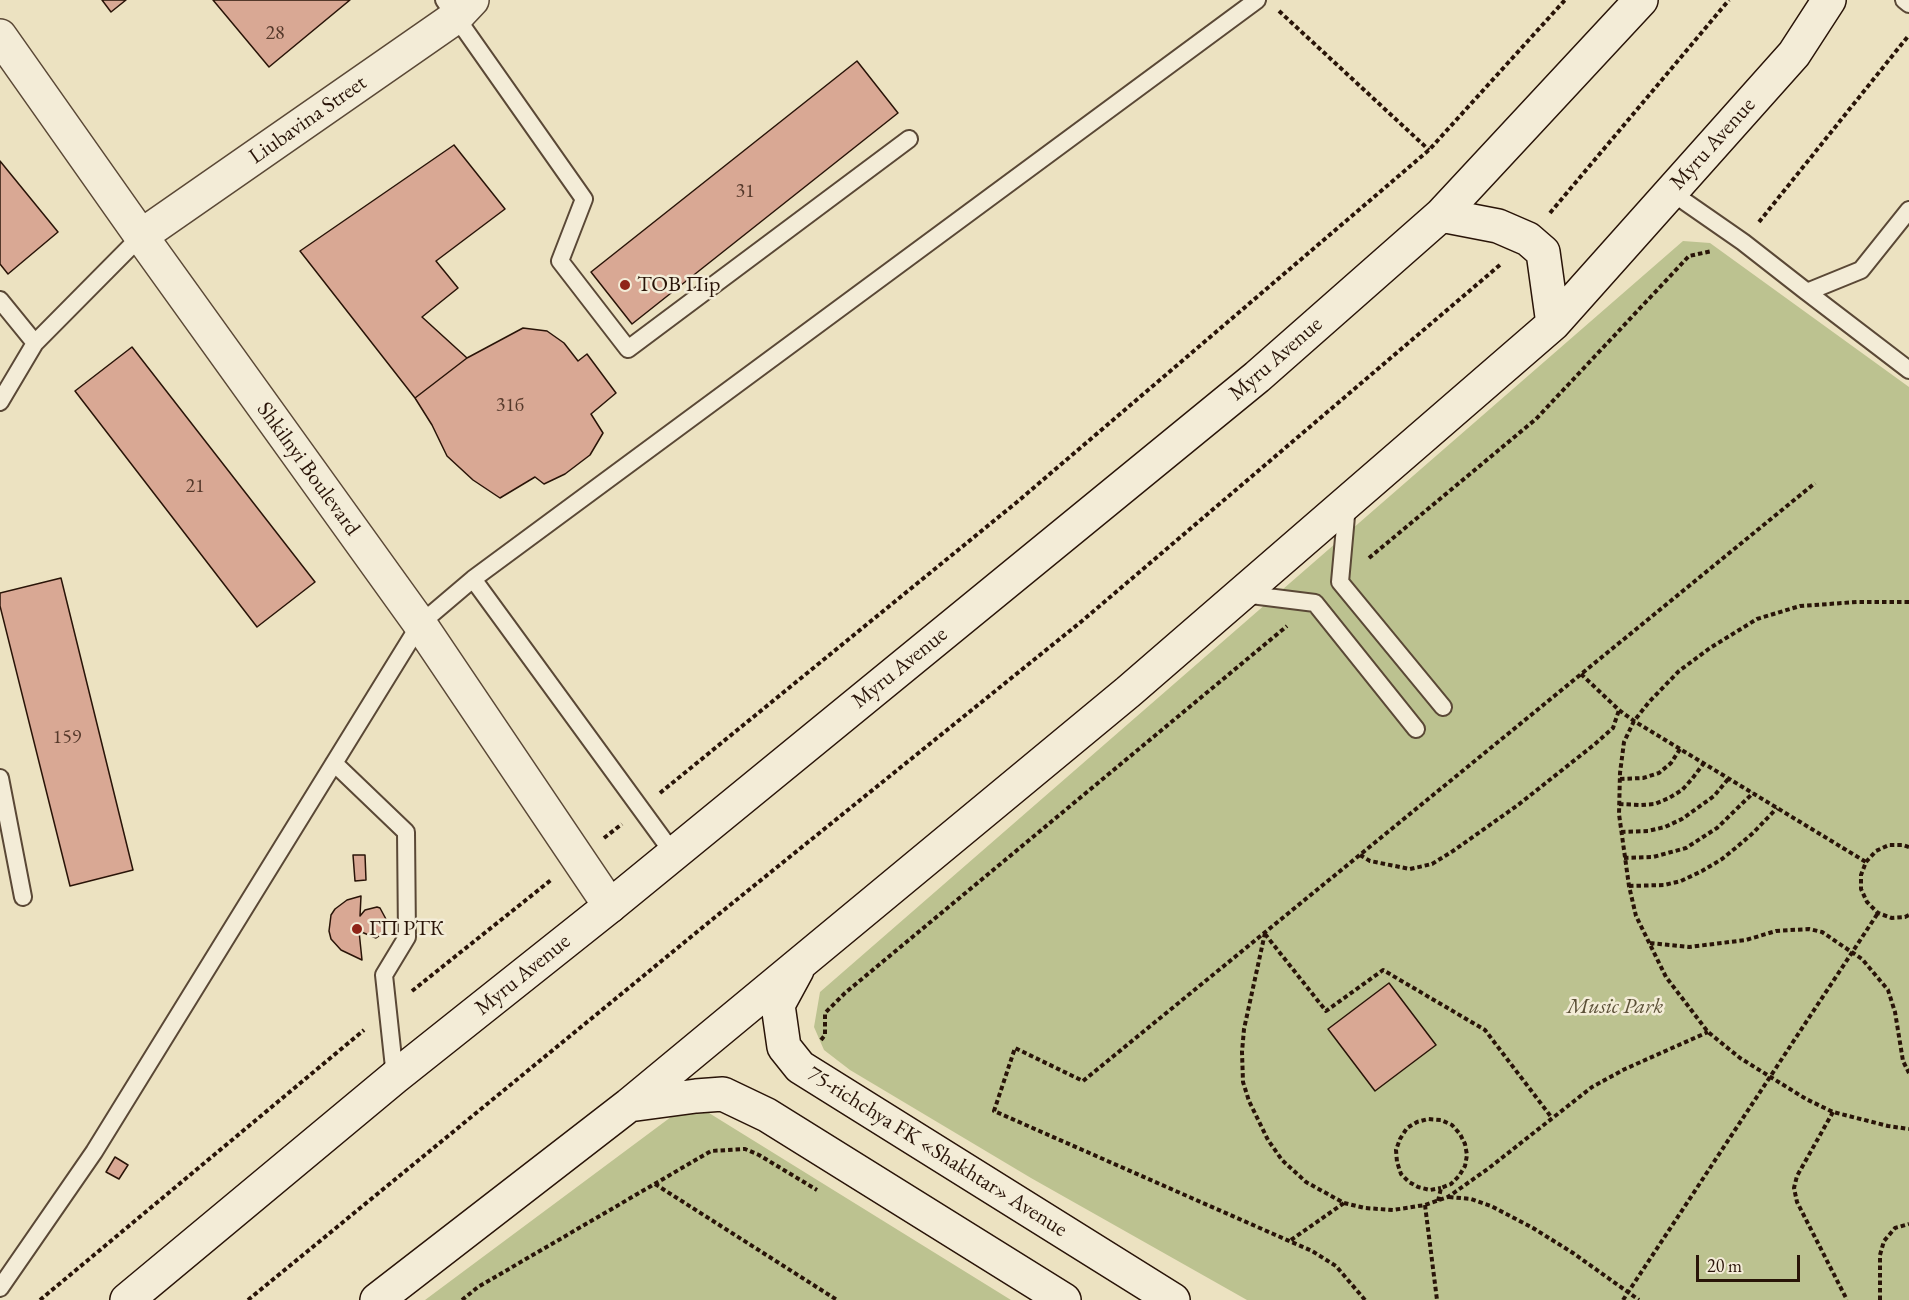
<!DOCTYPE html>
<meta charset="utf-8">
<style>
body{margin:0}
#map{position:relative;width:1909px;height:1300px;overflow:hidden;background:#ece2c1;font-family:"EB Garamond",serif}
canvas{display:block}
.scale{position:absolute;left:1696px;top:1255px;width:104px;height:27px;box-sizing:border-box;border:3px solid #291408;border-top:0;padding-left:8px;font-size:18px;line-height:21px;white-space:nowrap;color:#291408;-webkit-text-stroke:4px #f3ecd7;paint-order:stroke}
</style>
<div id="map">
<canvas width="1909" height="1300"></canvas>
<div class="scale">20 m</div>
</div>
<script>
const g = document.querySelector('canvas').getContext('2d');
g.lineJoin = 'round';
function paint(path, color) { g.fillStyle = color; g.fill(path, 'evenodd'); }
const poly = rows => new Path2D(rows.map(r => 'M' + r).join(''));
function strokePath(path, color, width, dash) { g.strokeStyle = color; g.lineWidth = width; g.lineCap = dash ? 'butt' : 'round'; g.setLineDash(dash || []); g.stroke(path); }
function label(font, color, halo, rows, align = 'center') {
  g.font = font + ' "EB Garamond",serif'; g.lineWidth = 5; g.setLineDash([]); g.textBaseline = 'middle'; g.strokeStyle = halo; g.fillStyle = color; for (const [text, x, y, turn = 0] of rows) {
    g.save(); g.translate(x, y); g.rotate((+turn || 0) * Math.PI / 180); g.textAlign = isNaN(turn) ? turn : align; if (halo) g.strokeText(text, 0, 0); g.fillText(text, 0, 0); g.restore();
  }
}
const green = poly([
 [1683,241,1710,243,1909,387,1909,1300,1247,1300,1031,1178,850,1070,824,1050,814,1027,820,992],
 [709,1113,1011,1300,425,1300,675,1114]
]);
const building = poly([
 [102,0,126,0,111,12,102,0],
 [213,0,350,0,269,67,213,0],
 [857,61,898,113,632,324,591,272,857,61],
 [454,145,505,209,436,261,458,288,422,317,467,358,415,398,300,251,454,145],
 [0,161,58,232,8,274,0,264,0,161],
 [523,328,547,331,564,343,578,361,587,354,616,393,591,414,603,433,590,455,565,474,544,484,535,477,500,498,473,480,447,456,432,425,415,398,467,358,523,328],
 [132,347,315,582,257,627,75,391,132,347],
 [61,578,133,870,70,886,0,606,0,593,61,578],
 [353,855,365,855,366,880,355,881,353,855],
 [361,896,360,916,365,910,377,907,380,908,387,921,382,934,376,938,359,931,362,960,341,950,331,939,329,931,331,915,335,909,347,900,361,896],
 [1389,983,1436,1045,1375,1091,1328,1029,1389,983],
 [115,1157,128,1165,119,1179,106,1172,115,1157]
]);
const path = poly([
 [1279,11,1429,150],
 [1550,213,1729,0],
 [1759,222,1909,35],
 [1369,558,1536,419,1689,256,1712,251],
 [1909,602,1857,602,1800,606,1757,619,1710,648,1679,671,1649,702,1634,721,1624,742,1620,773,1619,814,1629,886,1636,916,1666,977,1708,1032,1740,1058,1806,1099,1833,1112,1888,1126,1909,1129],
 [1581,674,1619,710,1634,721,1866,862],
 [1620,779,1643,778,1659,773,1671,763,1680,749],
 [660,793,1017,502,1429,150,1565,0],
 [1619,804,1641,805,1655,804,1669,798,1682,790,1692,779,1704,763],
 [1621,832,1648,831,1665,827,1682,819,1714,796,1729,778],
 [604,838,622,824],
 [1909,847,1903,845,1889,845,1876,851,1866,862,1861,875,1861,889,1867,902,1878,913,1892,918,1905,917,1909,915],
 [1360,855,1370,861,1410,869,1432,864,1453,851,1518,805,1595,744,1613,728,1619,710],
 [1624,858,1653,857,1686,848,1717,828,1753,793],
 [1629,886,1664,885,1681,881,1702,871,1722,859,1738,846,1753,833,1777,808],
 [1265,933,1244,1029,1242,1052,1243,1082,1249,1101,1268,1140,1282,1160,1306,1182,1344,1203,1365,1208,1393,1210,1425,1205,1448,1197,1489,1168,1592,1087,1625,1069,1708,1032],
 [1265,934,1326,1011,1383,970,1485,1030,1552,1118],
 [1650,943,1689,947,1746,940,1776,931,1809,929,1822,932,1862,959,1888,990,1895,1012,1903,1061,1909,1073],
 [412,991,551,880],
 [821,1040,825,1035,825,1013,845,993,1287,626],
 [1833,1112,1797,1176,1794,1188,1797,1202,1847,1300],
 [655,1184,837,1300],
 [1449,1197,1471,1199,1491,1206,1533,1228,1573,1253,1639,1300],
 [1438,1201,1441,1188,1451,1184,1459,1176,1465,1166,1467,1155,1465,1144,1460,1134,1452,1125,1441,1120,1428,1119,1417,1122,1407,1128,1400,1139,1396,1150,1397,1162,1401,1174,1409,1182,1418,1187,1430,1190,1441,1188],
 [1425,1205,1437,1300],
 [1291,1240,1344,1203],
 [40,1300,364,1030],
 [248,1300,714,918,1082,621,1501,264],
 [462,1300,478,1287,711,1151,745,1149,759,1155,817,1190],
 [1365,1300,1336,1266,1312,1251,994,1111,1015,1048,1083,1081,1815,483],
 [1623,1300,1878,913],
 [1880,1300,1880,1255,1884,1241,1895,1228,1909,1224]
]);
const service = poly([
 [444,0,584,199,560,261,628,349,909,139],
 [1904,0,1909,4],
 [1671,192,1743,242,1807,292,1861,270,1909,210],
 [1807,292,1909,370],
 [0,300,35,343],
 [0,402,35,343,141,236],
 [1347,505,1340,582,1443,707],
 [473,579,1257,0],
 [1243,594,1315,603,1416,729],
 [334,763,406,832,407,937,384,975,395,1077],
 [0,778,23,897],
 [0,1288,94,1152,420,624,473,579,673,853]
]);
const minor = poly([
 [0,36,141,236,420,624,610,906],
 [141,236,456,17,472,0]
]);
const secondary = poly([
 [1441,215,1498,226,1528,239,1543,252,1553,324],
 [797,970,778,1005,784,1047,800,1067,1173,1300],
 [629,1105,696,1096,723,1094,767,1115,1064,1300],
 [127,1300,395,1077,610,906,1257,377,1441,215,1641,0],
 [377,1300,629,1105,1128,692,1553,324,1794,54,1829,0]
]);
const markers = [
 [625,285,6,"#8f2418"],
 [357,929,6,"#8f2418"]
];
const numberNames = [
 ["28",275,34],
 ["31",745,192],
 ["31б",510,406],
 ["21",195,487],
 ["159",67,738]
];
const streetNames = [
 ["Liubavina Street",308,120,-35],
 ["Myru Avenue",1713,144,-48],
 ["Myru Avenue",1276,359,-41],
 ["Shkilnyi Boulevard",308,469,54],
 ["Myru Avenue",900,668,-39],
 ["Myru Avenue",523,975,-39],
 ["75-richchya FK «Shakhtar» Avenue",937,1152,32]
];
const poiNames = [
 ["ТОВ Пір",637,285],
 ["ГП РТК",369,929]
];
const parkNames = [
 ["Music Park",1615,1007]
];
paint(green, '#bcc290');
paint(building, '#d9a894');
strokePath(building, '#291408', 1.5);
strokePath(service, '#5a4836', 20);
strokePath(minor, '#5a4836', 36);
strokePath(secondary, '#291408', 36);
strokePath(path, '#291408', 4, [4.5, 3]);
strokePath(service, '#f3ecd7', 16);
strokePath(minor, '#f3ecd7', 33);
strokePath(secondary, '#f3ecd7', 33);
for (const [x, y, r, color] of markers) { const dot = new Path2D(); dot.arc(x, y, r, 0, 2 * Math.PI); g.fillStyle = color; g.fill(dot); strokePath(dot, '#f3ecd7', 2); }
label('20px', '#55392b', null, numberNames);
label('22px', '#291408', '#f3ecd7', streetNames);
label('22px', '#291408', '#f3ecd7', poiNames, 'left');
label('italic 22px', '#5c5138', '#f3ecd7', parkNames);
</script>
